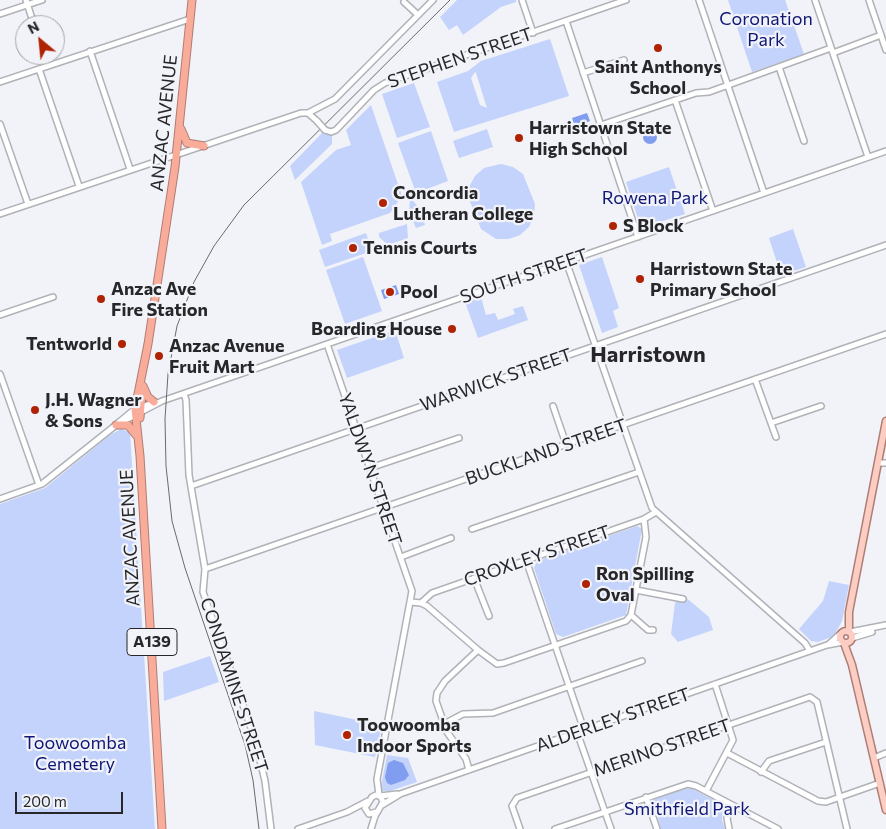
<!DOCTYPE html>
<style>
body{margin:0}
#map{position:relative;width:886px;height:829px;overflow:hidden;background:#f1f3f9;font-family:Commissioner,sans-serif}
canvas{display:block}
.north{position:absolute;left:15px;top:15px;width:50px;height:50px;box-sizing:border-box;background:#f1f3f9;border:1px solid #a0a1a6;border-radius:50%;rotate:332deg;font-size:14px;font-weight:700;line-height:20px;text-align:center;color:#27272a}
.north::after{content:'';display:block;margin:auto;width:18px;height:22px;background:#af2203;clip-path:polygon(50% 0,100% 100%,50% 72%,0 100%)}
.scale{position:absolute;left:15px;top:792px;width:108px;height:22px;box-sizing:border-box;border:2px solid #27272a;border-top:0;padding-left:6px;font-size:15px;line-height:18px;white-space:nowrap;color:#27272a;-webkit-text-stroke:4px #f1f3f9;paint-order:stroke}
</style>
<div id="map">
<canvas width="886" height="829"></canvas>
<div class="north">N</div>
<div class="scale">200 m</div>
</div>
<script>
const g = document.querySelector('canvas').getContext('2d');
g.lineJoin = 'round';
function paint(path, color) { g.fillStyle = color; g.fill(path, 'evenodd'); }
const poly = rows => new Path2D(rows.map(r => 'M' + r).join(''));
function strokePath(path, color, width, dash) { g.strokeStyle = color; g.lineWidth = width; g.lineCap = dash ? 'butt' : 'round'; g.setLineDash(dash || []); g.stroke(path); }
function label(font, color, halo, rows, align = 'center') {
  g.font = font + ' Commissioner,sans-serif'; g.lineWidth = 4.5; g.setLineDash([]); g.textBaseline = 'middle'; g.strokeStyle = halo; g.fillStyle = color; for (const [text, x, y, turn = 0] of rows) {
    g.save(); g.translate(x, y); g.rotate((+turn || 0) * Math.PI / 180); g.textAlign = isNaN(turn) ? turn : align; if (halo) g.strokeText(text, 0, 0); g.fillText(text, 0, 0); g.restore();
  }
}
const green = poly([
 [457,0,516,0,516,2,501,7,463,35,457,25,449,30,440,17],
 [728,0,785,0,804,54,752,72],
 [550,39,569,96,454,132,437,82,468,71,481,61],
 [475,72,476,73,487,108,480,105,471,78],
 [414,83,430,127,397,138,382,94],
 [371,105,402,196,390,213,330,234,332,241,322,245,301,182,336,150,351,145,346,130],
 [487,129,493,147,459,158,453,141],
 [431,131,448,181,416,193,398,143],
 [323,132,332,135,332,144,295,180,290,166],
 [501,164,513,167,523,174,535,204,534,216,529,227,520,235,509,239,496,239,481,229,469,199,469,187,475,176,484,168],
 [669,167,685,214,641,228,626,182],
 [410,197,420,209,425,225,416,228,409,213],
 [407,224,408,238,388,245,379,237,379,233],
 [793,229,806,267,781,275,769,238],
 [366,233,372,251,325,267,319,250],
 [363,257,382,311,345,324,326,270],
 [602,257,619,308,613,311,618,327,602,333,579,265],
 [481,297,486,315,495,313,498,320,515,314,513,309,523,306,528,320,478,338,465,302],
 [395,330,404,358,347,378,337,350],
 [121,429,130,432,155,829,0,829,0,504,45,488,110,435],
 [637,526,642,529,626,615,563,637,556,634,534,568,537,561],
 [829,581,849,585,842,621,834,636,818,642,811,641,799,629,823,601],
 [683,595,709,617,713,630,678,642,671,634,675,603],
 [210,656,219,682,164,701,163,672],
 [314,711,382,725,375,757,315,745],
 [387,755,408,758,417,782,390,791,382,791,381,787],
 [685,788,693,789,723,805,722,820,725,829,661,829,653,800]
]);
const water = poly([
 [587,113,590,121,575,127,572,118],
 '643 137a7 7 0 1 1 14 0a7 7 0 1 1-14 0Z',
 [396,285,399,294,384,299,381,290],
 [394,760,403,763,409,775,405,780,391,785,387,783,385,777,388,763]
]);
const minor = poly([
 [26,0,34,25],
 [522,0,533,33],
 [699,0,764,193],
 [815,0,868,157],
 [869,0,886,50],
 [404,2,418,15],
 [0,14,42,0],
 [566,21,638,237],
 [90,51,130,169],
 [833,53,881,35],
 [44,55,47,66],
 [779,67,804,141],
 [39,69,79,186],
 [583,73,624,60],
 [0,82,190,19],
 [675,100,713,211],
 [308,113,335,99,433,0],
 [0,124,28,204],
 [601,125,696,93,709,92,831,48],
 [325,130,331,132,336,130,374,90,385,83,626,0],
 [0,214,301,113,308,113,317,121],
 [566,261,652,508,805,643,810,651],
 [0,315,53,297],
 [327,344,412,591,377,779,379,795],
 [0,374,39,485],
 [755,379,776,437],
 [184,394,186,400,189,475,205,569,203,592,255,739,265,781,271,829],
 [553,406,566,444],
 [118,423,135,409,156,402],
 [771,423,821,406],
 [878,463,886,463],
 [370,468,459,438],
 [191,486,886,245],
 [0,499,42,484,116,425,162,401,886,151],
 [472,529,639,472],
 [401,557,451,538],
 [526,560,584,730],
 [205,569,886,334],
 [474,578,489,616],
 [636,590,683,599],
 [411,602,421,603,427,606,478,650,497,664,504,663,626,621,631,615],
 [421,603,432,593,644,519,656,512],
 [631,615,646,537,644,519],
 [631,615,648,630,653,630],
 [850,632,886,625],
 [852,638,872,632],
 [829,644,839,635],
 [446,723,463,714,493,713,642,661],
 [577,732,611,829],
 [727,753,818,801,826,802,880,783],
 [874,758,886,753],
 [469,770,466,759,447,732,436,701,437,693,445,681,478,650],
 [761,772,769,761,826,742],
 [706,791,733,740,715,684],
 [380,796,397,794],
 [646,797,657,829],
 [382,805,400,794,827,645,843,642],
 [298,829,347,812,368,801],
 [371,829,375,816,383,802,381,797,376,795,372,797,365,808,369,814,376,812],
 [520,829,512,806,517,798,810,697,817,702,847,829],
 [555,829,688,784,696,786,778,829],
 [729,829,727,818,732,805]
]);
const major = poly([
 '840 637a6 6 0 1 1 12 0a6 6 0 1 1-12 0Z',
 [849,632,849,612,886,421],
 [844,643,852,665,886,810]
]);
const highway = poly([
 [181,129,187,143,204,146],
 [143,386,148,397,154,402],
 [140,418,142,392],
 [116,425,128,425,136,435],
 [162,829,140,456,135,409,148,344,175,167,192,0]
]);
const rail = poly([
 [259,829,253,780,245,745,185,568,172,521,166,466,165,419,168,374,177,326,194,282,214,246,244,205,450,0]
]);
const minorBridge = poly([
 [317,121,325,130]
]);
const markers = [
 [658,48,5,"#af2203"],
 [519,138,5,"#af2203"],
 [383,203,5,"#af2203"],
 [613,226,5,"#af2203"],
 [353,248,5,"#af2203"],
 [640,279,5,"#af2203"],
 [390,292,5,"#af2203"],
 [101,299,5,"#af2203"],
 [452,329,5,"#af2203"],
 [122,344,5,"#af2203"],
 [159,356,5,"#af2203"],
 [35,410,5,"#af2203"],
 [586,584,5,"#af2203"],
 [347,735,5,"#af2203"]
];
const shields = [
 [152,642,50]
];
const shieldNames = [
 ["A139",152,642]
];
const parkNames = [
 ["Coronation",766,19],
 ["Park",766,40],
 ["Rowena Park",655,198],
 ["Toowoomba",75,743],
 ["Cemetery",75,764],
 ["Smithfield Park",687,809]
];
const streetNames = [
 ["STEPHEN STREET",460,58,-19],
 ["ANZAC AVENUE",164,123,-84],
 ["SOUTH STREET",524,276,-19],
 ["WARWICK STREET",496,380,-19],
 ["BUCKLAND STREET",546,452,-19],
 ["YALDWYN STREET",370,469,71],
 ["ANZAC AVENUE",130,538,-93],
 ["CROXLEY STREET",537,556,-19],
 ["CONDAMINE STREET",234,685,72],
 ["ALDERLEY STREET",613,720,-19],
 ["MERINO STREET",662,748,-19]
];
const poiNames = [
 ["Saint Anthonys",658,67,"center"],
 ["School",658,88,"center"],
 ["Harristown State",529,128],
 ["High School",529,149],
 ["Concordia",393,193],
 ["Lutheran College",393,214],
 ["S Block",623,226],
 ["Tennis Courts",363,248],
 ["Harristown State",650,269],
 ["Primary School",650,290],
 ["Anzac Ave",111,289],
 ["Fire Station",111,310],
 ["Pool",400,292],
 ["Boarding House",442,329,"right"],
 ["Tentworld",112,344,"right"],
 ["Anzac Avenue",169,346],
 ["Fruit Mart",169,367],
 ["J.H. Wagner",45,400],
 ["& Sons",45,421],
 ["Ron Spilling",596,574],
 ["Oval",596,595],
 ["Toowoomba",357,725],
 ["Indoor Sports",357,746]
];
const districtNames = [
 ["Harristown",648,355]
];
paint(green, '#c4d3fb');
paint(water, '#809def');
strokePath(minor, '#b0b2b7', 8);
strokePath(major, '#b07d73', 9);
strokePath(highway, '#b07d73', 9);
strokePath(minor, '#fff', 5);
strokePath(major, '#fccdc3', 6);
strokePath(highway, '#faac9b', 7);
strokePath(rail, '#696a6e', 1);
strokePath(minorBridge, '#b0b2b7', 8, []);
strokePath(minorBridge, '#fff', 5);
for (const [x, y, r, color] of markers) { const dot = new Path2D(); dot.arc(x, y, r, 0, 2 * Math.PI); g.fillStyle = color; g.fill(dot); strokePath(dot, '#f1f3f9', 2); }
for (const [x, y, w] of shields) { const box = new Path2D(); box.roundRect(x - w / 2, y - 13.5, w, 27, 4); g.fillStyle = '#f1f3f9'; g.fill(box); strokePath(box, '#27272a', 1); }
label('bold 16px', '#27272a', null, shieldNames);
label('18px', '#0f1675', '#f1f3f9', parkNames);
label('18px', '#27272a', '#f1f3f9', streetNames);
label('bold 18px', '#27272a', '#f1f3f9', poiNames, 'left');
label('bold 22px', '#27272a', '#f1f3f9', districtNames);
</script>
